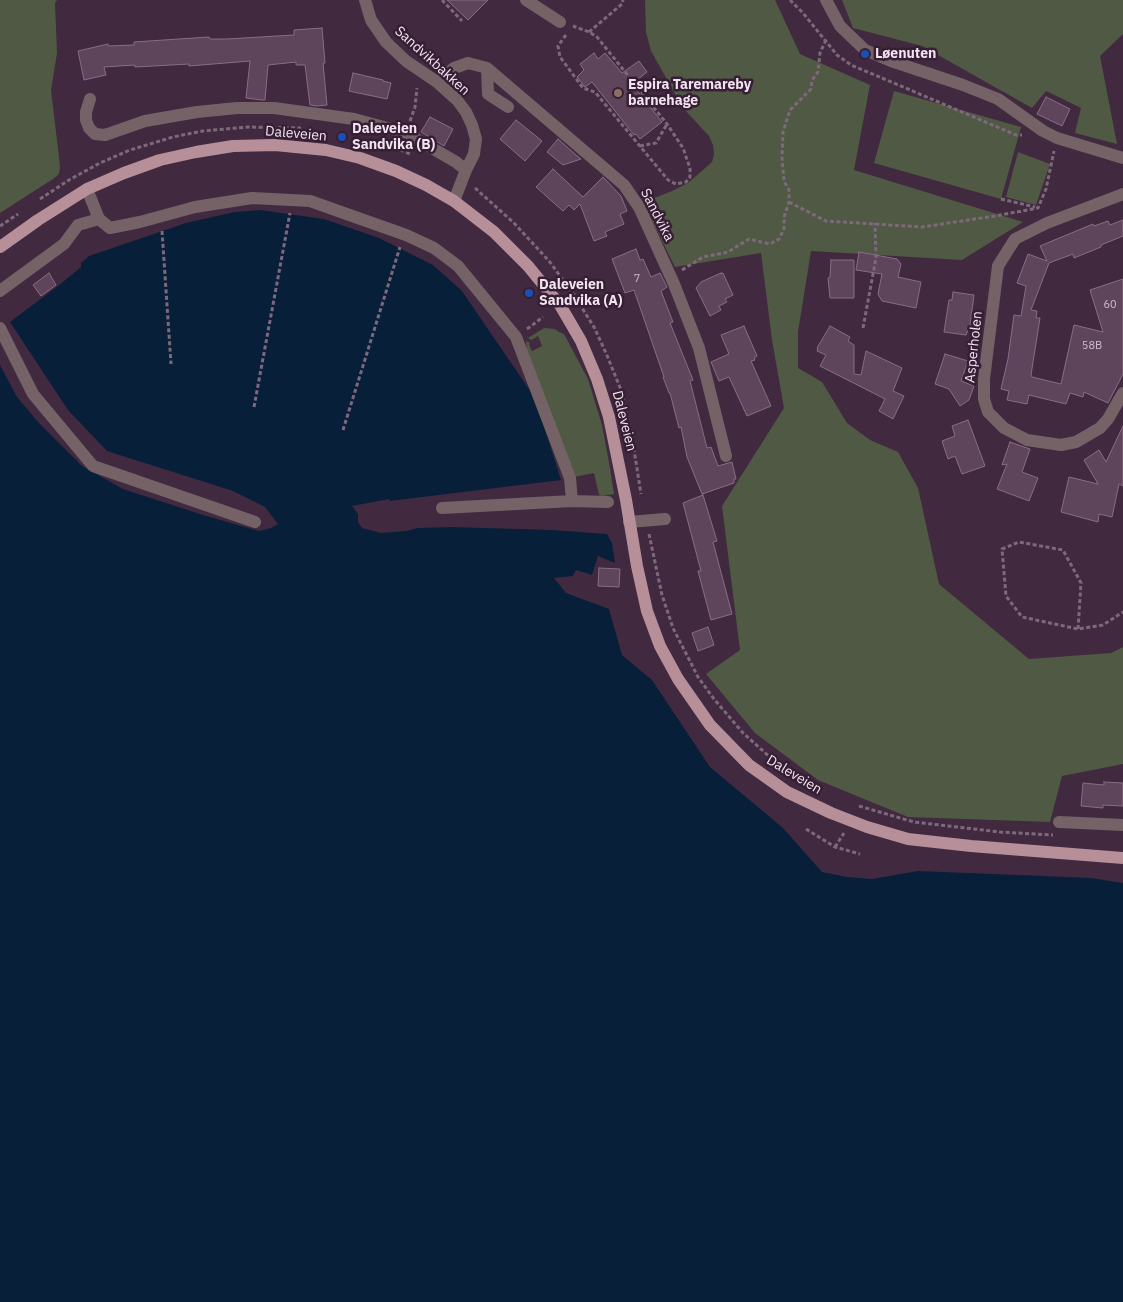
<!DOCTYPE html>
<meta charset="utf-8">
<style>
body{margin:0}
canvas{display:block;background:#41293f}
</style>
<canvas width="1123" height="1302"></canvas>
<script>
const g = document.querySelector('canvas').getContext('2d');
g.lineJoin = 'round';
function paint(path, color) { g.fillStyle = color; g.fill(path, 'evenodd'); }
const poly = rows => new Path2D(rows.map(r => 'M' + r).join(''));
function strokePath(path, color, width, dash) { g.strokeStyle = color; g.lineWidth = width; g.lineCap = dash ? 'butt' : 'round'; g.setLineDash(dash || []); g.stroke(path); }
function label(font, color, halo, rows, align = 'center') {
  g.font = font + ' "IBM Plex Sans",sans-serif'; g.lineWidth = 5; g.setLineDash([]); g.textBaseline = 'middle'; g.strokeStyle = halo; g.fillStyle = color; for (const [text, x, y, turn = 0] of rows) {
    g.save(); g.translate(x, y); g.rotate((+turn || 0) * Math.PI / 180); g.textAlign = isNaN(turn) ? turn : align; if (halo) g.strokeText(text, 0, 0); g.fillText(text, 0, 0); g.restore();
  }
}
const green = poly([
 [0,0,57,0,55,3,57,53,51,90,60,166,59,174,53,179,0,213],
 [645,0,775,0,800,54,870,85,854,170,1023,222,962,260,811,251,798,332,798,368,822,382,847,423,870,440,898,452,918,488,939,584,1029,659,1111,653,1123,647,1123,764,1062,776,1050,822,908,817,818,780,755,733,706,674,740,650,722,506,784,408,772,340,761,253,675,267,644,205,654,198,672,191,688,183,712,162,714,154,713,145,709,136,683,108,651,51,646,32],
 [842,0,1123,0,1123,34,1100,56,1117,144,1075,133,1081,108,1046,91,1032,108,922,46,853,28],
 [894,91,1021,127,1001,199,874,163],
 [1018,152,1050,164,1036,205,1006,197],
 [544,328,555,329,559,332,564,334,588,379,602,425,610,468,614,494,602,496,599,495,594,473,574,477,527,352,526,341,530,343,529,345,532,351,542,346,538,336,531,340,528,338]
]);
const water = poly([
 [260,210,324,219,379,238,433,265,462,291,535,398,561,480,390,501,389,499,352,506,358,514,358,522,362,528,381,533,406,531,418,528,452,527,552,530,607,534,612,543,615,563,598,556,592,575,576,570,573,576,554,578,566,593,609,609,622,655,652,680,710,767,783,828,822,872,847,877,872,879,918,871,1091,878,1123,883,1123,1302,0,1302,0,365,17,397,39,423,82,466,123,489,203,515,259,531,271,528,278,524,265,507,233,491,107,451,68,410,10,322,58,286,81,267,81,263,89,256,186,223,235,212]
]);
const building = poly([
 [447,0,488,0,468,20,447,0],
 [322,28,325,63,323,63,327,105,317,106,310,105,305,65,296,65,296,62,268,65,265,100,262,100,246,98,250,61,189,66,189,64,135,67,135,65,104,67,106,75,84,80,78,51,108,44,108,46,134,45,134,42,209,37,210,39,227,39,294,35,294,30,322,28],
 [594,53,598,59,605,53,622,73,639,61,647,72,632,84,662,122,640,139,636,134,634,135,592,82,585,87,577,77,584,70,580,64,594,53],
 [353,73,383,80,383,81,391,83,387,99,349,91,353,73],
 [1046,97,1070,109,1062,126,1037,114,1046,97],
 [430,117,453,129,444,146,421,132,430,117],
 [516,120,542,141,525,161,500,139,516,120],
 [558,139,576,155,581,159,563,165,547,152,558,139],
 [553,169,583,197,603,177,621,196,627,211,620,214,624,224,605,232,607,236,594,241,580,204,574,210,569,205,563,211,536,187,553,169],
 [1123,220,1123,236,1101,245,1101,247,1074,258,1073,254,1049,263,1031,310,1037,311,1036,318,1040,318,1031,375,1032,377,1061,384,1074,325,1103,332,1090,290,1123,279,1123,374,1108,403,1084,392,1083,397,1070,393,1066,404,1029,395,1027,404,1007,400,1009,391,1001,389,1008,359,1014,315,1021,316,1026,286,1017,283,1028,254,1047,261,1040,246,1093,224,1094,226,1108,221,1110,225,1123,220],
 [636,249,640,260,643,259,651,277,660,273,667,287,661,291,673,322,670,323,693,380,690,381,707,448,711,447,718,466,732,462,736,479,734,479,734,483,702,494,687,457,681,427,679,428,670,393,669,393,663,377,664,377,634,290,625,293,612,259,636,249],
 [859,252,897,259,901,264,898,277,921,282,916,308,882,301,878,294,882,274,856,270,859,252],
 [831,260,854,260,854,298,830,298,828,278,830,277,831,260],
 [49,273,56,285,41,296,33,285,49,273],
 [721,273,721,274,723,273,733,295,725,299,727,302,719,306,721,310,710,316,696,288,701,282,721,273],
 [953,292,974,295,970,325,966,335,944,332,949,300,952,300,953,292],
 [744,326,757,356,754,358,755,360,751,361,771,406,747,416,729,377,719,381,711,362,729,354,721,335,744,326],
 [830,326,850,337,848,341,854,345,854,374,861,375,866,351,902,368,893,391,904,396,893,419,879,411,885,399,820,366,826,355,817,351,818,349,817,348,830,326],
 [945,354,968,361,961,381,974,386,969,400,960,406,949,389,935,384,945,354],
 [968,420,985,466,962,474,955,456,948,459,942,441,955,436,952,426,968,420],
 [1123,426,1123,486,1119,484,1112,517,1099,514,1098,522,1061,512,1069,477,1098,484,1084,460,1099,450,1106,462,1123,426],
 [1010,442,1030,449,1022,472,1038,478,1029,501,997,489,1007,464,1002,465,1010,442],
 [703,495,717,541,713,542,732,614,711,620,698,571,701,571,683,503,703,495],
 [599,568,620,569,619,587,598,586,599,568],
 [708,627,714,645,698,651,692,633,708,627],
 [1104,782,1123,783,1123,806,1103,805,1103,808,1081,806,1083,783,1104,785,1104,782]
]);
const path = poly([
 [442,0,462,21],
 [790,0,803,13,837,55,851,65,882,78],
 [589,32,622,4,623,0],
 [566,35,558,46,560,57,583,88,595,92,668,180,676,184,686,182,690,177,690,168,683,148,667,124,597,37,589,32,573,26],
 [882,78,1016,135,1022,135],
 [410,121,415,107,417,88],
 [388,145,410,154],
 [640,146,656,143,667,124],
 [475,188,514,223,549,261,572,292,594,327,606,353,621,390,632,437,641,494],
 [40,199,69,180,100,163,130,150,173,137,203,131,248,127,301,128],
 [1001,199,1035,207],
 [789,202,826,221,922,227,995,216,1038,208,1046,189,1054,151],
 [0,226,18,214],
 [162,231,171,364],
 [682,270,703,257,728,252,749,239,770,244,779,239,784,229,784,217,789,202,789,190,784,181,782,158,783,132,790,110,811,89,812,80,818,72,820,53,825,42],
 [863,328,876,258,875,223],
 [527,329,543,317],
 [254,407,290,213],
 [343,430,400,247],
 [649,534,662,595,673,628,698,677,714,699,743,733,772,759,821,790],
 [1078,629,1081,583,1063,550,1019,542,1002,549,1006,596,1022,617,1078,629,1103,625,1123,612],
 [859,806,914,822,1000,832,1053,835],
 [806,829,835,847,860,854],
 [835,847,844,833]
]);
const minor = poly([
 [365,0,371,20,386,42,406,61,437,82,457,100,466,112,472,125,476,139,474,154,466,170,454,201],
 [526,0,560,22],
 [826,0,840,26,865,50,891,61,963,85,998,99,1043,131,1057,138,1123,158],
 [487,68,488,94,508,107],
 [437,82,454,68,468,63,487,68,624,185,639,207,674,284,699,348,726,456],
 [90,99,86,112,86,120,89,128,95,134,105,135,145,121,197,112,237,108,274,108,354,119,406,133,456,162,466,170],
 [87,189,99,219,110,228,140,222,195,207,252,198,310,201,406,235,434,248,458,266,516,337,570,478,572,501],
 [1123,194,1047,223,1015,239,998,266,984,379,984,399,988,412,1004,428,1027,440,1061,445,1076,442,1100,428,1108,419,1123,393],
 [0,291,64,244,78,225,99,219],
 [0,328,33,394,93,466,255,522],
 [442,508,572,501,608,502],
 [629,522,665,519],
 [1059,822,1123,825]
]);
const major = poly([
 [0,247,38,220,87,189,124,173,160,160,196,152,233,146,275,145,326,150,360,158,396,171,426,185,454,201,494,232,528,266,560,305,581,341,597,379,609,417,626,500,637,566,647,611,660,646,678,679,710,725,749,765,787,792,831,813,867,827,908,839,971,846,1123,858]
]);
const markers = [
 [865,54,5,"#1a4fb4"],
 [618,93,5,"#8d6e63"],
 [342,137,5,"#1a4fb4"],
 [529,293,5,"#1a4fb4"]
];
const numberNames = [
 ["7",637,279],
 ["60",1110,305],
 ["58B",1092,346]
];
const poiNames = [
 ["Løenuten",875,54],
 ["Espira Taremareby",628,85],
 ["barnehage",628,101],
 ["Daleveien",352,129],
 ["Sandvika (B)",352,145],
 ["Daleveien",539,285],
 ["Sandvika (A)",539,301]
];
const streetNames = [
 ["Sandvikbakken",432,61,42],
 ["Daleveien",296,134,5],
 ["Sandvika",657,215,63],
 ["Asperholen",974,347,-84],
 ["Daleveien",624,421,76],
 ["Daleveien",794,775,31]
];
paint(green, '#4f5943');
paint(water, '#081f39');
paint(building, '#5f455c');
strokePath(building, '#886d85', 1);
strokePath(path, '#7e697c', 3, [4, 2.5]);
strokePath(minor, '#756266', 12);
strokePath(major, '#b68f99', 12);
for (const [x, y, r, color] of markers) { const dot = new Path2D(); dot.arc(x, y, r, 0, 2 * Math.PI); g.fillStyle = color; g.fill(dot); strokePath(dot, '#361f34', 2); }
label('11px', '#cdbccb', null, numberNames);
label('bold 14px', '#f2e3f0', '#361f34', poiNames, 'left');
label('14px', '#f2e3f0', '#361f34', streetNames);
</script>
